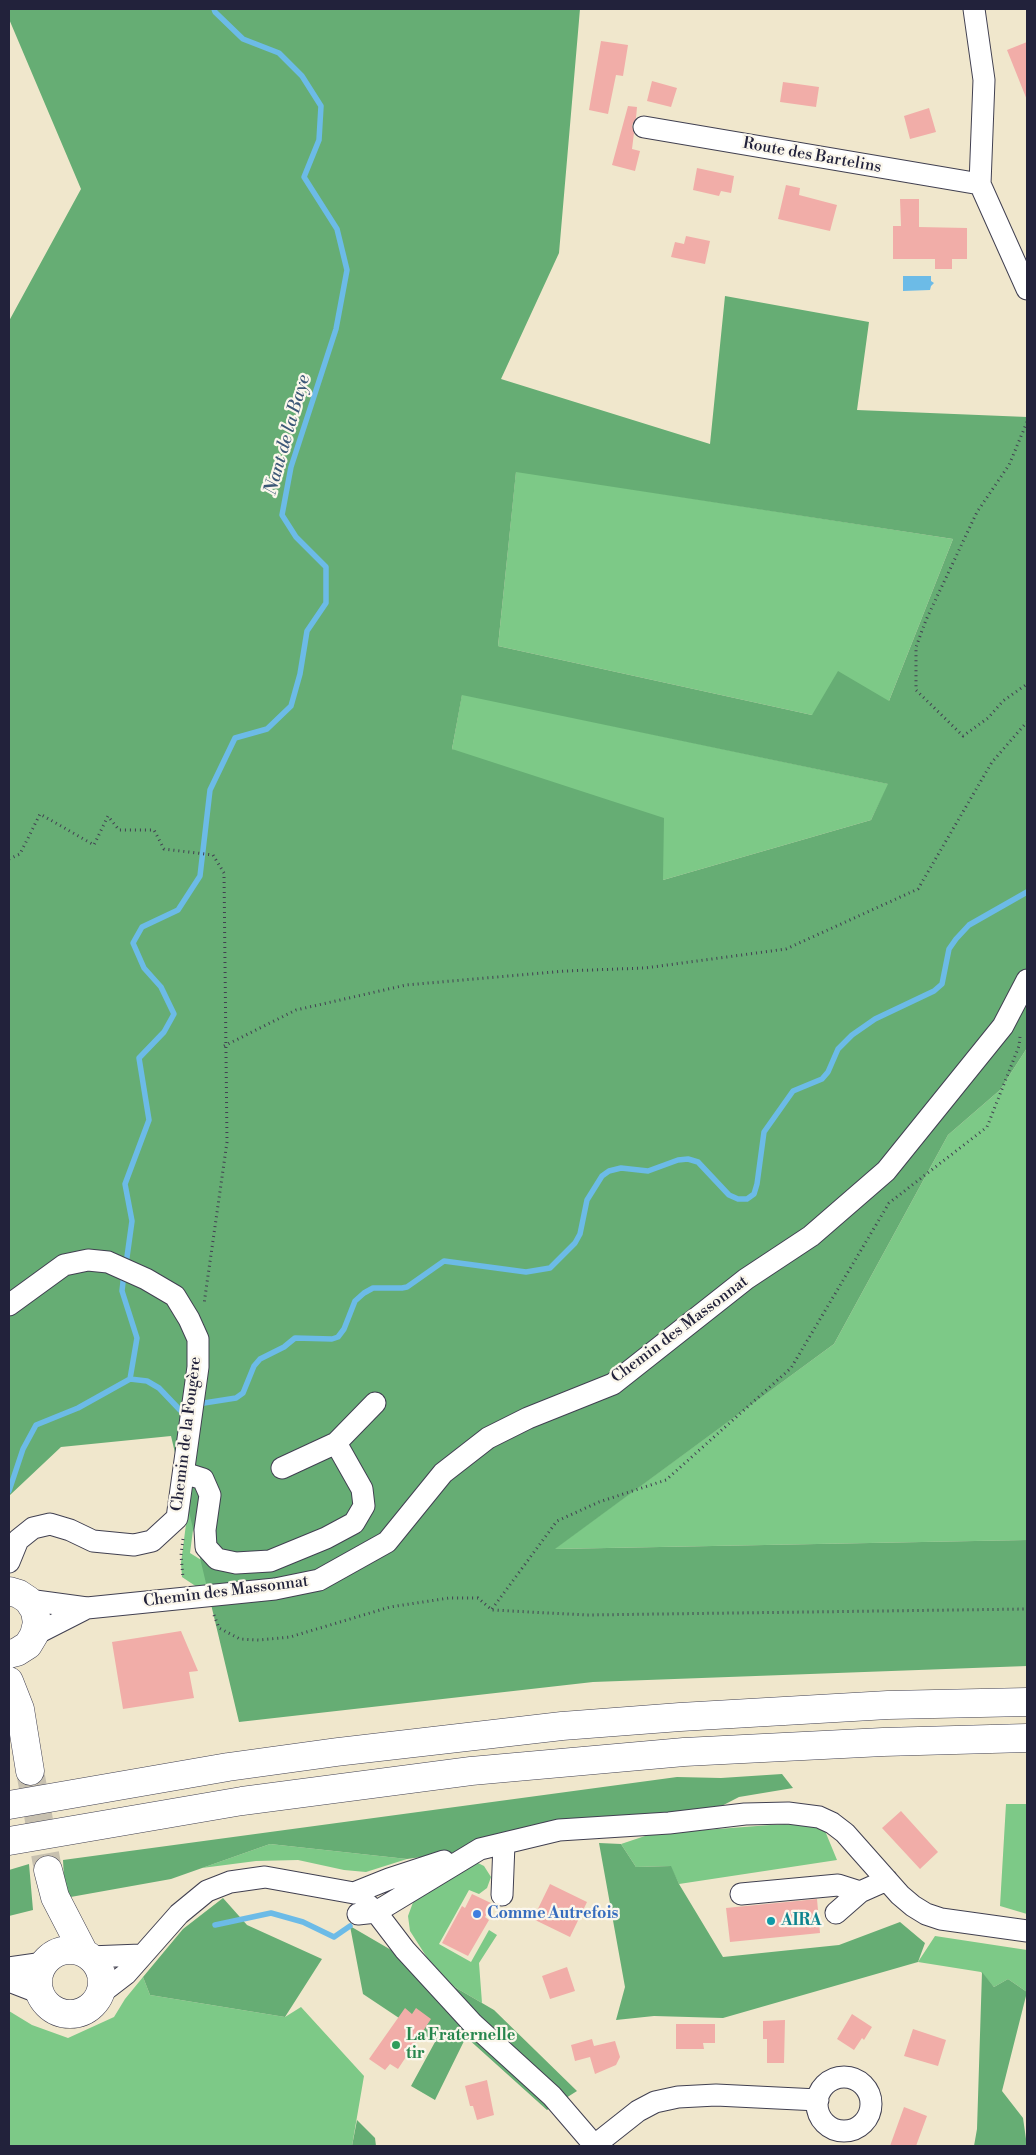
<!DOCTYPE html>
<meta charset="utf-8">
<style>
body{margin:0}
#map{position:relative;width:1036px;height:2155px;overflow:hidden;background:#f0e7cc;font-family:"Libre Bodoni",serif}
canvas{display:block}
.frame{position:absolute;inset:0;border:10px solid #22223b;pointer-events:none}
</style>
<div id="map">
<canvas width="1036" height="2155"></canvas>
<div class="frame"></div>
</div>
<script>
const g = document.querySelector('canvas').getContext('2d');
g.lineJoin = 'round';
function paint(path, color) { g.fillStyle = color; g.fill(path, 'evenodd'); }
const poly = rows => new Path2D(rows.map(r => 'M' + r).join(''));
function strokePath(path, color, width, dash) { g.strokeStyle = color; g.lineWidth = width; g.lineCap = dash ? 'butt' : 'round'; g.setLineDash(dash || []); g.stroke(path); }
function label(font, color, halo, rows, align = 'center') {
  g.font = font + ' "Libre Bodoni",serif'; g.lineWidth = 4.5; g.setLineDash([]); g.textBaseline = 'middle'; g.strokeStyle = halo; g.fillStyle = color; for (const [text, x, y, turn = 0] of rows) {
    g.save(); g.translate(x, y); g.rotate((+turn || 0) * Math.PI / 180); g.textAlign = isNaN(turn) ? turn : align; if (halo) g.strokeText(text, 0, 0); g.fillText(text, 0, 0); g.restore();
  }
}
const green = poly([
 [516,471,953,539,889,701,812,715,498,646],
 [462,694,889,784,871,820,663,880,452,749],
 [1027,1048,1027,1540,554,1549,834,1344,948,1135,1000,1090],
 [198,1492,190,1553,222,1573,285,1571,197,1587,182,1577,181,1563,190,1493],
 [1006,1804,1027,1804,1027,1914,1000,1906],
 [784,1824,823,1826,837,1860,679,1884,670,1866,636,1867,621,1844,651,1834],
 [270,1844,407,1859,366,1872,344,1870,298,1860,256,1861,202,1868],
 [476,1862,484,1866,491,1877,487,1888,479,1894,469,1890,439,1944,471,1962,489,1930,497,1935,479,1963,482,2003,453,1986,435,1970,410,1931,408,1916,415,1897],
 [935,1936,1027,1950,1027,1992,1008,1979,994,1987,981,1972,918,1962],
 [143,1977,150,1995,285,2017,301,2007,364,2076,352,2146,9,2146,9,2011,32,2025,68,2038,114,2017,125,1999]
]);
const forest = poly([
 [9,9,580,9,559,253,501,379,710,444,725,296,869,322,857,410,1027,417,1027,1048,1000,1090,948,1135,834,1344,555,1549,1027,1540,1027,1666,593,1682,239,1722,171,1436,61,1447,9,1496,9,321,81,189,9,19],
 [516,472,953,539,889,701,838,671,812,715,498,646],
 [462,695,888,784,871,820,663,880,664,818,452,749],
 [782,1774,793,1788,739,1797,708,1813,669,1823,407,1859,270,1844,171,1879,65,1898,63,1860,677,1777,721,1778],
 [599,1843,621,1844,636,1867,671,1866,679,1884,723,1957,839,1945,900,1922,925,1943,918,1962,723,2018,654,2016,616,2020,625,1987],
 [29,1864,33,1910,9,1916,9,1870],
 [223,1898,247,1925,322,1959,285,2017,150,1995,143,1977,183,1929],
 [350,1926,494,2010,577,2091,547,2110,466,2037,435,2100,411,2086,435,2042,363,1994],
 [982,1972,994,1987,1008,1979,1027,1992,1002,2091,1023,2118,1027,2146,974,2146,977,2129],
 [357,2120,375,2138,376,2146,352,2146]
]);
const water = poly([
 [903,276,931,276,931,281,934,283,931,286,930,290,903,291]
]);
const stream = poly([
 [126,1264,132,1221,125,1184,149,1120,139,1058,164,1032,174,1014,161,987,144,968,133,943,142,927,178,910,200,876,210,790,235,738,267,729,291,706,300,674,307,631,326,603,326,567,296,537,282,515,291,467,336,329,347,270,337,229,304,177,319,140,321,106,302,76,279,53,243,39,215,12,214,9],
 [130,1379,147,1381,159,1388,180,1410,187,1412],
 [199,1406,204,1403,236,1398,243,1393,254,1366,260,1359,284,1347,295,1338,332,1339,338,1337,344,1329,355,1301,364,1293,373,1288,402,1288,407,1287,444,1261,526,1272,550,1268,575,1243,580,1234,587,1200,602,1176,609,1171,621,1168,648,1171,678,1160,688,1159,698,1162,729,1195,738,1199,747,1199,754,1194,757,1184,764,1132,793,1091,822,1079,828,1072,838,1049,852,1035,875,1019,934,991,942,984,949,949,956,939,969,925,1027,892],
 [9,1491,23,1449,36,1425,78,1408,130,1379,137,1338,122,1291,124,1273],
 [215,1925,271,1913,303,1922,334,1937,350,1926]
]);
const building = poly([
 [601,41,628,45,623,76,616,75,608,114,589,110],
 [1027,42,1027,100,1007,50],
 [652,81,677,88,671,107,647,101],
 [783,82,819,87,816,107,780,102],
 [628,106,637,107,636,118,632,125,634,133,632,149,640,151,635,171,612,165],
 [929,108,936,132,910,139,904,116],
 [697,168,734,176,731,193,721,191,719,196,693,190],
 [786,185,800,188,799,195,837,205,830,231,778,219],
 [900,199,919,199,919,227,967,228,967,259,952,259,952,269,935,269,935,259,893,259,893,226,901,226],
 [686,236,710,241,705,264,671,257,675,242,684,244],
 [181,1631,198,1671,189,1672,194,1698,123,1709,112,1642],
 [901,1811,938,1852,920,1869,882,1828],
 [550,1884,587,1902,570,1937,533,1919],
 [472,1894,493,1904,485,1917,489,1920,468,1956,442,1943,462,1906,465,1908],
 [817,1899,820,1933,730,1942,726,1908],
 [567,1967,575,1991,550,1999,542,1976],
 [405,2008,412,2014,416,2008,431,2019,398,2069,390,2064,385,2070,369,2059],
 [852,2014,872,2027,864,2040,862,2038,854,2050,837,2039],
 [785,2020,784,2063,767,2063,767,2039,763,2039,763,2021],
 [676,2024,715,2024,715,2043,703,2043,704,2049,676,2049],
 [913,2029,946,2040,938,2066,904,2056],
 [592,2039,594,2046,615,2041,620,2057,616,2065,595,2074,590,2057,575,2061,571,2045],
 [487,2080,494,2115,477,2120,473,2106,470,2106,465,2086],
 [904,2107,927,2116,916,2146,890,2146]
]);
const majorTunnel = poly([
 [30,1771,48,1870]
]);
const path = poly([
 [1027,422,1009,465,977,512,926,620,916,647,916,690,963,736,988,718,1003,701,1027,684],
 [9,859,20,854,40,814,94,845,108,816,119,830,154,830,164,849,213,855,224,873,227,1142,204,1304],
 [224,1046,296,1010,406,985,565,971,645,968,786,949,918,889,992,762,1027,722],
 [183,1539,181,1555,183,1578],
 [492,1609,557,1521,599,1502,666,1480,791,1368,889,1203,987,1127,1019,1046,1020,1037],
 [214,1615,219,1628,240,1639,259,1640,290,1637,390,1607,449,1598,478,1598,492,1610,587,1615,1027,1609]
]);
const minor = poly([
 [974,9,984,80,980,184,1027,289],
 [644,127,980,184],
 [9,1305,64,1265,88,1260,108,1262,146,1279,175,1296,189,1319,198,1339,198,1367,177,1518,152,1541,134,1545,93,1541,70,1530,50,1524,33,1528,18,1540,9,1562],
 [336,1443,375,1403],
 [184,1473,203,1479,210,1495,205,1530,206,1547,217,1559,236,1563,270,1561,326,1538,354,1523,364,1506,362,1489,336,1443,282,1468],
 [28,1600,87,1608,275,1589,319,1580,387,1542,443,1473,488,1438,528,1418,613,1384,746,1279,811,1236,886,1171,1003,1026,1027,980],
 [34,1635,87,1608],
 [741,1894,838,1885,860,1892,887,1880],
 [502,1895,504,1844],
 [366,1903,376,1912,405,1950,473,2024,552,2096,595,2146],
 [836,1913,860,1892],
 [358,1914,376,1912,480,1849,559,1830,669,1823,745,1814,788,1813,819,1817,832,1823,845,1833,900,1895,913,1906,926,1914,941,1919,1027,1931],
 [89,1957,141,1955],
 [9,1968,44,1963],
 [9,1981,40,1993],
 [100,1994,126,1974,179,1914,207,1891,230,1882,265,1877,354,1893,389,1879,444,1861],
 '817 2104a27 27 0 1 1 54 0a27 27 0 1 1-54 0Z',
 [595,2145,638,2111,655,2102,678,2097,716,2095,818,2100]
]);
const major = poly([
 [9,1591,19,1594,28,1600,35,1611,37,1623,34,1635,28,1645,17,1652,9,1654],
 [9,1681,20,1709,30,1771],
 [48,1870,55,1897,84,1953],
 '38 1982a32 32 0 1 1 64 0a32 32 0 1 1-64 0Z'
]);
const highway = poly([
 [9,1805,228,1767,337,1752,562,1726,680,1717,888,1705,1027,1702],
 [9,1841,242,1801,471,1771,684,1752,883,1742,1027,1738]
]);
const markers = [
 [477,1914,5,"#3f7fe0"],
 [771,1921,5,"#0f9aa8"],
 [396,2045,5,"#2e9e5b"]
];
const streetNames = [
 ["Route des Bartelins",812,156,10],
 ["Chemin des Massonnat",680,1330,-37],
 ["Chemin de la Fougère",187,1434,-83],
 ["Chemin des Massonnat",226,1592,-7]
];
const shopNames = [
 ["Comme Autrefois",487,1914]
];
const cultureNames = [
 ["AIRA",781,1921]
];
const leisureNames = [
 ["La Fraternelle",406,2036],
 ["tir",406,2054]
];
const waterNames = [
 ["Nant de la Baye",288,435,-74]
];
paint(green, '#7dc987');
paint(forest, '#66ad74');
paint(water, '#6cbbe7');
strokePath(stream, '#6cbbe7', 5.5);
paint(building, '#f1ada8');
strokePath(majorTunnel, '#c7c0af', 28, [28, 14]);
strokePath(minor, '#414051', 23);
strokePath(major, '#414051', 29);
strokePath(highway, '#414051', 29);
strokePath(path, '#414051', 3, [1, 4]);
strokePath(minor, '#fff', 21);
strokePath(major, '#fff', 28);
strokePath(highway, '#fff', 28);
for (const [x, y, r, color] of markers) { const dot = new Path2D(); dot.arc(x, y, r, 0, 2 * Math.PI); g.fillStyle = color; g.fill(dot); strokePath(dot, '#fbf7ec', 2); }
label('16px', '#22223b', '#fbf7ec', streetNames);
label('bold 16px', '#366cbe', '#fbf7ec', shopNames, 'left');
label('bold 16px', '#0d838f', '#fbf7ec', cultureNames, 'left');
label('bold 16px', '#27864d', '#fbf7ec', leisureNames, 'left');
label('italic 18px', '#3c5877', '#fbf7ec', waterNames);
</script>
